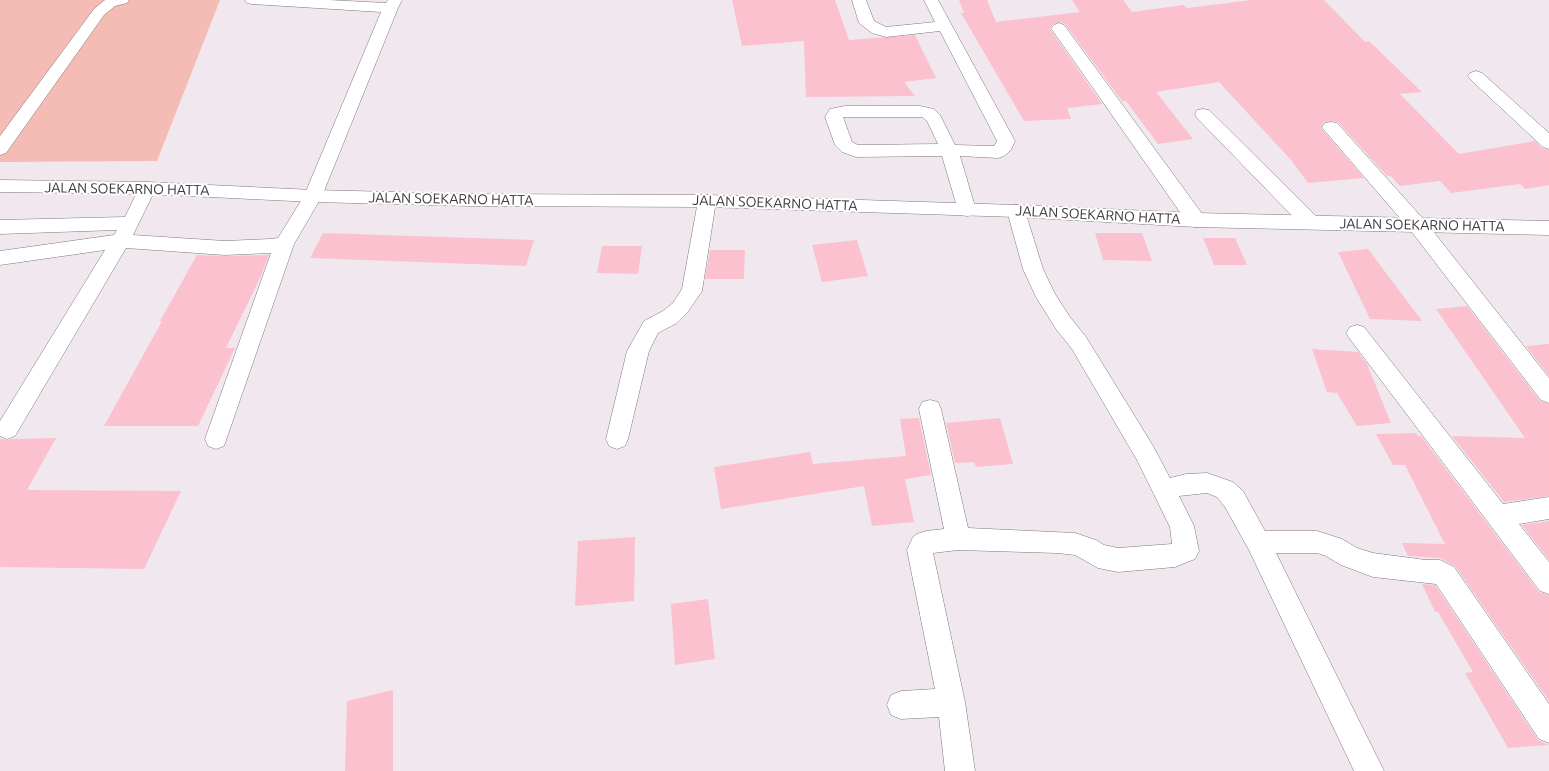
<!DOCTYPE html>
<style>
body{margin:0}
canvas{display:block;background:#f1e7ee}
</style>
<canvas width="1549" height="771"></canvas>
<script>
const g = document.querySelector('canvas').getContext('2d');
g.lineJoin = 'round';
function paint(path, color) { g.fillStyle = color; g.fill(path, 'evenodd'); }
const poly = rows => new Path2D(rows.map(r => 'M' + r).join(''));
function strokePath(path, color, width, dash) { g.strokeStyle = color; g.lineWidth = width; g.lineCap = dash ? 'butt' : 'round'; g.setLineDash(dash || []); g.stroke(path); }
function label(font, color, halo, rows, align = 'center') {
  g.font = font + ' Ubuntu,sans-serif'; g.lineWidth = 4; g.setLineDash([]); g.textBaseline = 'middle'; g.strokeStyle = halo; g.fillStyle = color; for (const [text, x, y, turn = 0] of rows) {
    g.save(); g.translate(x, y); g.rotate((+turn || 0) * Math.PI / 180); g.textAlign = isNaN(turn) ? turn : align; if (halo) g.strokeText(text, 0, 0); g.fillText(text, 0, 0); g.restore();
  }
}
const green = poly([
 [0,0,220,0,157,161,0,162]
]);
const building = poly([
 [732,0,835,0,849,40,915,35,936,78,904,82,915,96,806,97,804,41,742,46],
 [959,0,987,0,996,22,1080,12,1072,0,1123,0,1132,12,1184,5,1187,8,1252,0,1324,0,1365,42,1369,41,1422,92,1400,94,1459,154,1535,141,1542,148,1549,150,1549,185,1525,189,1520,184,1451,193,1440,181,1400,186,1391,176,1387,176,1338,122,1331,121,1324,122,1321,128,1364,178,1308,183,1291,160,1219,82,1156,92,1193,139,1158,144,1126,101,1122,101,1065,24,1060,22,1053,24,1050,29,1102,104,1067,108,1071,119,1024,121,961,13,964,13],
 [323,233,534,240,526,266,310,258],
 [1095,233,1142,233,1152,261,1103,260],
 [1203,238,1235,238,1247,265,1214,265],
 [857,240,868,276,822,282,812,245],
 [602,246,642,246,638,274,597,273],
 [1368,249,1422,321,1370,319,1338,252],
 [710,250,745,250,744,279,705,279],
 [197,255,225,256,269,255,261,276,226,348,235,348,198,426,104,426,162,321,160,321],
 [1467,306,1540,401,1549,404,1549,496,1504,502,1452,436,1525,438,1436,309],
 [1549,344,1549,376,1526,346],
 [1312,349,1358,352,1367,364,1391,423,1357,426,1337,393,1327,392],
 [919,418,931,475,905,479,914,522,872,526,864,486,721,509,714,467,810,452,813,464,906,456,900,419],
 [1000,418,1013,464,976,467,974,462,955,463,946,423],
 [1416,433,1418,436,1421,436,1539,592,1549,595,1549,701,1455,566,1440,558,1408,556,1402,543,1445,544,1405,465,1393,465,1376,434],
 [56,438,27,490,181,491,144,569,0,567,0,439,8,440,12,439],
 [1549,521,1549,560,1522,525],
 [635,537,634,601,575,606,578,541],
 [1422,584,1435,585,1538,740,1549,745,1508,748,1465,673,1473,672,1438,612,1435,612],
 [708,599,715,659,675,665,671,604],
 [393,690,393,771,345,771,347,701]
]);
const minor = poly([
 [105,0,129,0,127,3,115,6,104,15,6,153,0,155,0,136,94,9,105,0],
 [245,0,329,0,386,3,388,0,402,0,398,8,322,196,294,244,224,446,216,449,208,446,205,439,271,253,225,255,126,248,15,436,7,439,0,436,0,421,105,250,0,265,0,251,114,235,117,230,0,234,0,220,125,217,141,184,147,182,153,184,156,188,133,235,225,241,270,239,278,238,304,196,381,12,252,4,247,3,245,0],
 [852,0,866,0,874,21,886,27,935,22,924,0,938,0,1015,141,1011,150,1004,156,998,158,960,156,976,210,974,215,967,216,960,215,958,210,942,156,856,157,842,152,835,145,825,117,830,109,845,106,920,106,934,109,940,115,955,145,994,146,997,141,940,31,886,37,872,33,859,23,852,0],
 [843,117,922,117,927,121,938,144,858,145,852,142,843,117],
 [1059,23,1064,25,1203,215,1205,220,1203,225,1196,227,1189,225,1051,28,1054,25,1059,23],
 [1476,71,1482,73,1549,133,1549,149,1543,147,1470,79,1468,76,1470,73,1476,71],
 [1203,109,1209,110,1317,217,1319,222,1317,227,1310,229,1303,227,1197,118,1195,114,1197,110,1203,109],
 [1331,122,1337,123,1425,221,1549,378,1549,403,1541,400,1411,231,1325,131,1322,127,1325,123,1331,122],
 [707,195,714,197,716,201,702,291,687,313,677,323,658,333,649,351,628,439,625,446,617,449,609,446,606,439,627,351,644,321,663,311,673,303,682,289,698,201,700,197,707,195],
 [1016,205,1023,206,1025,211,1043,269,1055,294,1070,317,1086,337,1153,446,1170,478,1186,474,1207,473,1233,482,1243,491,1265,531,1317,531,1342,539,1357,548,1373,553,1426,560,1440,560,1454,567,1549,704,1549,743,1539,739,1436,584,1373,577,1341,565,1326,556,1317,553,1276,553,1384,771,1354,771,1249,550,1225,507,1217,497,1207,493,1179,496,1194,526,1199,551,1195,559,1175,567,1118,572,1098,568,1075,555,1057,553,958,550,933,553,965,702,975,771,945,771,939,717,901,719,891,715,887,705,891,695,901,691,935,689,907,550,913,537,917,534,926,531,944,529,919,409,922,402,930,400,938,402,941,409,968,528,1075,533,1096,540,1104,545,1118,548,1172,544,1170,527,1137,460,1072,349,1056,329,1036,297,1023,269,1007,211,1009,206,1016,205],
 [1357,325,1364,327,1503,504,1549,497,1549,519,1519,524,1549,562,1549,594,1540,591,1350,339,1346,333,1350,327,1357,325]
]);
const major = poly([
 [0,180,147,182,313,190,471,194,707,195,1016,205,1196,213,1549,221,1549,235,1196,227,1016,217,707,207,471,206,313,202,147,194,0,192,0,180]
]);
const streetNames = [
 ["JALAN SOEKARNO HATTA",127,189,1],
 ["JALAN SOEKARNO HATTA",451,199,1],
 ["JALAN SOEKARNO HATTA",775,203,2],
 ["JALAN SOEKARNO HATTA",1098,215,3],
 ["JALAN SOEKARNO HATTA",1422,225,1]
];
paint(green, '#f4bcb4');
paint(building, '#fbc1cf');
strokePath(minor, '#7f767c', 1);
strokePath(major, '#7f767c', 1);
paint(minor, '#fff');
paint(major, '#fff');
label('14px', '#3c383b', '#fff', streetNames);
</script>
